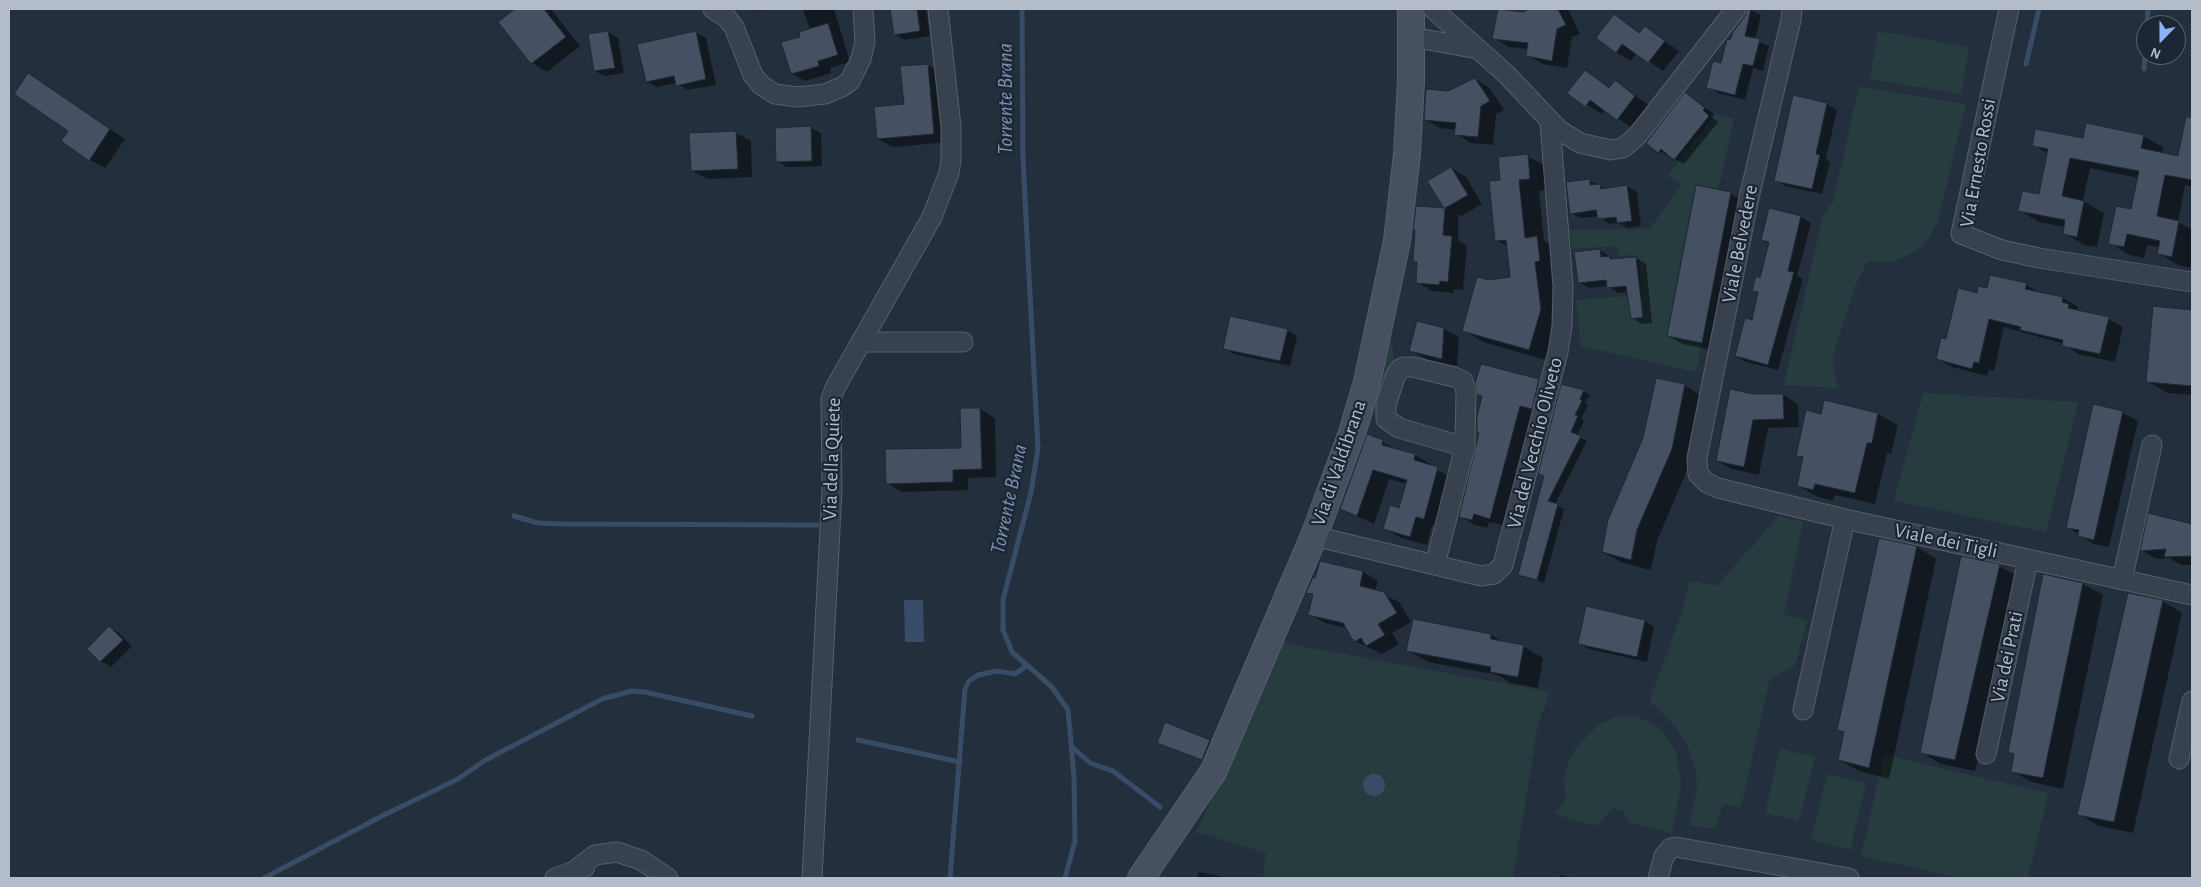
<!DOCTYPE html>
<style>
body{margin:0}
#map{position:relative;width:2201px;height:887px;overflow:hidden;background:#242f3e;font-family:"Alegreya Sans",sans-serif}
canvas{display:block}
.frame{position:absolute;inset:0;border:10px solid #b4bcc9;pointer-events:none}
.north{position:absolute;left:2136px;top:15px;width:50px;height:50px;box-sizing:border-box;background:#1d2633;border:1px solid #59626f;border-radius:50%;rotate:202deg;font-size:14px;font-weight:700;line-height:20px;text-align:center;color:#b4bcc9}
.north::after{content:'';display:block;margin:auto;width:18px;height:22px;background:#8ab4f8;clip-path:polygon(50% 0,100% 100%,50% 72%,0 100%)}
</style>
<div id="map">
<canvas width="2201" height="887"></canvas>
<div class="frame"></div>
<div class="north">N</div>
</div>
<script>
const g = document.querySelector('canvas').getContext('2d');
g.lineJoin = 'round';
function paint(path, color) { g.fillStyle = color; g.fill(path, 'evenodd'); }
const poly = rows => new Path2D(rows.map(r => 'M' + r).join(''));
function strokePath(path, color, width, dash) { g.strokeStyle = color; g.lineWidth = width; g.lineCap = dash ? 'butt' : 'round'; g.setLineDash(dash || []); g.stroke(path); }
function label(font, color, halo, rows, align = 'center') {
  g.font = font + ' "Alegreya Sans",sans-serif'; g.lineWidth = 4.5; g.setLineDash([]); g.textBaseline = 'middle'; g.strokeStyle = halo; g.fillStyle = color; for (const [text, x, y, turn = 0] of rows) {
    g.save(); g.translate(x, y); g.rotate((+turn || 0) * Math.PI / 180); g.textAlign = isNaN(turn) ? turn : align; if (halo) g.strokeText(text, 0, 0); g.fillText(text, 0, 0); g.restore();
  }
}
const green = poly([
 [1878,31,1969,47,1961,94,1870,79],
 [1859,87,1966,104,1938,220,1930,237,1916,251,1895,261,1867,262,1856,285,1833,355,1834,372,1839,388,1784,385,1823,216,1833,201],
 [1715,114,1734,119,1718,190,1695,185,1667,336,1702,343,1696,372,1581,346,1576,300,1642,295,1638,255,1618,256,1617,246,1572,249,1569,230,1650,229,1681,185,1668,175],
 [1388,318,1395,366,1380,391,1370,428,1358,423],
 [1923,393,2078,402,2046,532,1894,501],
 [1778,516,1803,522,1784,614,1807,621,1797,660,1793,667,1776,675,1769,682,1741,807,1726,804,1723,805,1714,829,1689,825,1697,788,1696,770,1687,746,1674,725,1650,701,1652,693,1679,621,1690,581,1717,586],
 [1279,642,1550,692,1538,724,1513,878,1263,878,1266,853,1196,832,1245,732],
 [1626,715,1635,716,1656,725,1667,737,1677,755,1681,785,1672,833,1630,823,1624,812,1613,808,1599,824,1592,826,1555,814,1566,799,1564,781,1566,768,1575,749,1597,726,1613,718],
 [1780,749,1815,757,1799,821,1765,813],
 [1884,755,2048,793,2028,878,1959,878,1861,856],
 [1827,774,1866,783,1850,850,1811,840]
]);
const water = poly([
 [923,600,924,642,905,642,904,600],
 '1363 785a11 11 0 1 1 22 0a11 11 0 1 1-22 0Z'
]);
const shadow = poly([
 [517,9,551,9,580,46,547,72,532,63,500,22],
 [754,9,766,9,758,11],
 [803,9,834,9,850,62,830,68,831,73,805,81,792,74,802,37,810,30],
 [891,9,926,9,930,36,905,40,895,34],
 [1532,9,1568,9,1580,34,1572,37,1567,68,1543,64,1528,55,1528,49,1509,47,1494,38],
 [1748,9,1761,15,1755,40,1769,46,1763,71,1753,68,1745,100,1718,93,1708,87,1722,65],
 [1615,16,1641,33,1645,27,1679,51,1663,71,1637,53,1631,61,1616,52],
 [608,32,618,38,624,73,605,76,595,71,589,35],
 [696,33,706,38,716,85,687,90,677,83,657,87,647,82],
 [928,65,943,74,949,142,893,147,878,139,905,105],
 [1585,72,1610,88,1615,82,1649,105,1632,128,1605,110,1601,114,1569,93],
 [29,75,125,139,105,168,90,160],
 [1475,79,1490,88,1504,110,1496,114,1493,145,1471,143,1456,134,1456,130,1440,128,1425,120,1448,92],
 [1686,94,1714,114,1712,117,1718,122,1684,164,1659,151],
 [1794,96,1827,104,1837,110,1826,159,1830,162,1822,194,1785,186,1775,180],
 [811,128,821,133,822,166,787,167,777,161],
 [736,133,751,141,752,177,708,179,692,171],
 [2143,136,2163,147,2162,154,2179,157,2182,142,2192,144,2192,187,2185,185,2178,222,2192,230,2192,268,2178,265,2158,253,2160,247,2147,245,2144,258,2130,255,2110,243,2132,211,2139,178,2090,168,2083,201,2104,213,2097,247,2084,245,2064,233,2065,227,2039,222,2019,210,2040,196,2049,154,2033,145],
 [1527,156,1547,167,1550,190,1539,191,1544,241,1557,249,1560,321,1549,361,1483,342,1463,330,1488,282,1511,278,1508,247,1497,240,1501,181],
 [1451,168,1466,177,1482,204,1461,216,1458,215,1458,240,1467,246,1463,290,1454,289,1454,293,1432,291,1417,282,1417,207,1446,209,1429,182],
 [1589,180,1606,189,1627,186,1637,192,1641,226,1628,228,1619,223,1609,224,1599,216,1581,218,1571,213],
 [1730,193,1745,202,1717,351,1683,344,1668,336],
 [1801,217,1811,223,1797,276,1803,279,1778,370,1746,362,1736,356,1753,322,1759,294,1754,290,1761,279,1770,244,1762,240],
 [1600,250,1615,260,1636,258,1646,264,1652,323,1642,324,1632,318,1628,292,1618,293,1608,286,1589,288,1579,282],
 [2026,285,2042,294,2063,298,2078,307,2077,310,2108,319,2123,327,2115,362,2078,354,2064,344,2004,327,1994,371,1989,370,1987,376,1952,367,1937,359,1978,294,1988,289],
 [2154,308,2192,311,2192,395,2167,393,2147,381],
 [1418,322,1444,329,1459,337,1457,366,1426,359,1411,350],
 [1287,330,1297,336,1290,366,1234,354,1224,348],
 [1481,365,1539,380,1554,389,1506,526,1489,522,1487,528,1475,525,1460,516,1480,433,1483,397,1478,394],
 [1684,385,1704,397,1691,461,1657,541,1651,570,1623,563,1603,552],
 [1583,391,1590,395,1585,404,1588,405,1581,419,1584,421,1577,436,1587,441,1555,504,1564,509,1544,583,1519,574,1545,476],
 [1753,395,1783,395,1798,404,1799,427,1768,428,1759,475,1732,469,1717,461],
 [1825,401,1878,414,1898,425,1891,454,1887,453,1875,504,1835,495,1833,501,1818,497,1798,486,1804,459,1797,455,1822,415],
 [2094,406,2123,413,2138,421,2109,547,2094,544,2067,527],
 [980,409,995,418,996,477,968,478,968,490,902,492,887,483,962,449],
 [1368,436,1399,450,1415,455,1431,464,1430,467,1454,478,1440,528,1432,525,1427,545,1401,538,1385,529,1400,509,1407,484,1389,479,1374,524,1341,509],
 [2149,515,2192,525,2192,565,2181,565,2169,558,2157,559,2141,550],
 [1917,547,1936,559,1889,779,1859,771,1839,760,1845,733,1839,729],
 [1320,563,1363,572,1378,581,1375,591,1399,602,1411,622,1392,633,1399,644,1382,654,1355,641,1347,628,1325,623,1310,614,1314,596,1308,592,1316,579],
 [1999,566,2019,577,1975,771,1941,764,1921,752],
 [2044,575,2083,584,2103,595,2063,789,2032,782,2012,771,2015,755,2009,752],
 [2162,601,2182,613,2133,833,2099,826,2079,814],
 [1645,621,1654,627,1647,662,1589,649,1579,644],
 [109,628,119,633,132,646,111,667,101,661],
 [1491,635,1503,642,1523,646,1543,658,1538,688,1511,683,1498,675,1428,662,1408,650],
 [1166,724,1220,747,1212,765,1159,743],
 [1199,872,1230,878,1197,878],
 [1560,875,1575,878,1559,878]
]);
const stream = poly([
 [1022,9,1023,159,1038,449,1031,492,1003,600,1003,630,1012,652,1052,687,1068,710,1074,776,1075,841,1065,878],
 [2147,25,2148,9],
 [2026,64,2039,9],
 [2144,69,2146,39],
 [514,516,538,523,563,524,817,525],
 [858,740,960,762],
 [1071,746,1090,763,1113,771,1160,807],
 [264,878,384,815,458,779,484,761,602,699,632,691,645,692,752,716],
 [950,878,965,689,969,681,978,675,997,671,1015,674,1026,666]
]);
const building = poly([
 [515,9,544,9,566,37,531,64,498,22,515,9],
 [890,9,917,9,920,31,894,35,890,9],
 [1498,9,1523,12,1529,9,1558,9,1566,25,1557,29,1552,61,1526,56,1528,43,1492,39,1498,9],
 [1747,9,1751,9,1745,36,1760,39,1753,66,1743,64,1735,95,1706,88,1713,61,1721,63,1727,39,1730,40,1733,32,1745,16,1747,9],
 [1614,14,1639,33,1645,26,1665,41,1648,63,1622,44,1616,53,1596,38,1614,14],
 [828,23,838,55,818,61,819,66,791,74,781,42,800,37,799,32,828,23],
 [608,31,615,68,594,71,588,34,608,31],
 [696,31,706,79,676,86,674,76,646,82,637,44,696,31],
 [928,64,934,134,877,139,874,107,904,104,900,66,928,64],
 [1585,70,1609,88,1615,80,1635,96,1617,120,1590,100,1585,107,1567,93,1585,70],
 [28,73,110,129,89,161,61,141,68,131,14,94,28,73],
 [1475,78,1490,101,1481,106,1478,137,1454,135,1456,123,1424,120,1426,89,1448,91,1475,78],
 [1685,92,1705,108,1703,110,1709,116,1674,160,1661,149,1658,153,1646,143,1685,92],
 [1793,95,1827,103,1816,154,1820,155,1812,189,1774,181,1793,95],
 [2186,117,2192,117,2192,180,2165,175,2157,216,2179,221,2172,257,2157,254,2160,241,2127,234,2124,247,2108,244,2116,206,2131,209,2139,171,2070,158,2062,196,2084,201,2077,237,2063,234,2065,220,2018,211,2022,191,2039,194,2048,149,2032,146,2035,129,2083,138,2086,123,2144,135,2141,148,2178,156,2186,117],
 [811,126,812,161,776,162,775,128,811,126],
 [736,131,738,169,691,171,689,133,736,131],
 [1528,154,1530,179,1519,180,1525,238,1537,236,1540,261,1535,262,1541,309,1529,350,1462,331,1477,277,1488,280,1510,277,1506,240,1495,241,1489,181,1500,180,1498,157,1528,154],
 [1451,167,1468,195,1445,208,1443,235,1452,236,1448,282,1440,281,1439,285,1416,283,1417,262,1413,261,1415,230,1413,230,1416,206,1444,208,1427,181,1451,167],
 [1590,179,1590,185,1600,184,1601,189,1627,185,1632,221,1617,223,1616,217,1598,219,1596,210,1570,214,1566,182,1590,179],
 [1696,185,1731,192,1702,343,1667,336,1696,185],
 [1769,208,1801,216,1788,271,1794,272,1768,365,1735,356,1745,318,1752,320,1758,292,1752,291,1756,276,1760,278,1769,242,1761,240,1769,208],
 [1600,249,1601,257,1610,256,1610,259,1636,257,1643,317,1631,319,1626,286,1607,288,1606,280,1578,283,1574,252,1600,249],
 [1990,275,2027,283,2025,289,2063,297,2062,302,2069,304,2068,308,2109,317,2100,354,2062,346,2063,340,2020,330,2021,327,1989,319,1979,363,1974,362,1972,369,1936,359,1941,338,1946,339,1958,288,1977,293,1978,286,1987,288,1990,275],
 [2153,306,2192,310,2192,386,2146,382,2153,306],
 [1230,316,1288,329,1280,361,1223,349,1230,316],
 [1417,321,1444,328,1442,359,1409,351,1417,321],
 [1481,364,1539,379,1532,409,1520,406,1490,519,1474,514,1472,520,1459,517,1479,433,1477,432,1477,417,1482,396,1477,395,1475,383,1481,364],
 [1656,378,1685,384,1672,449,1637,530,1631,560,1602,552,1608,520,1643,438,1656,378],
 [1561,384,1584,390,1580,399,1582,401,1575,415,1578,416,1571,432,1581,436,1548,501,1558,504,1537,580,1518,575,1544,476,1538,474,1561,384],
 [1730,389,1753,394,1783,394,1784,419,1753,420,1744,467,1716,461,1730,389],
 [1824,400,1878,413,1872,443,1867,443,1855,493,1815,484,1813,490,1797,486,1803,457,1796,456,1806,410,1821,414,1824,400],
 [2093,404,2123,411,2094,540,2078,536,2079,530,2066,528,2093,404],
 [960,408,980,408,982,469,953,470,953,482,886,484,885,449,961,448,960,408],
 [1367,434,1383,440,1382,445,1415,454,1414,460,1438,467,1424,519,1416,517,1410,537,1383,529,1390,505,1399,508,1407,480,1373,470,1357,516,1340,509,1367,434],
 [2148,513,2192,524,2192,556,2164,557,2166,549,2140,551,2148,513],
 [1879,538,1917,546,1869,768,1838,760,1844,732,1837,730,1879,538],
 [1961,556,2000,564,1955,760,1920,753,1961,556],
 [1320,561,1363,571,1360,586,1384,592,1397,613,1378,624,1385,635,1366,646,1361,638,1354,642,1343,623,1308,615,1313,594,1306,593,1313,577,1315,578,1320,561],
 [2043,574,2083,583,2043,778,2011,772,2014,754,2008,752,2043,574],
 [2128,593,2163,600,2114,822,2077,815,2128,593],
 [1586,606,1645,620,1637,657,1578,644,1586,606],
 [1413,619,1491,634,1491,639,1524,645,1518,677,1490,672,1491,667,1406,651,1413,619],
 [109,626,123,640,100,662,87,649,109,626],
 [1165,722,1210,740,1202,760,1157,743,1165,722]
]);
const street = poly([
 [713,9,727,18,734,27,753,75,761,85,775,94,798,97,825,94,842,87,850,81,861,59,865,42,863,9],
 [1433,9,1506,74,1559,130,1580,143,1611,150,1623,148,1637,136,1736,9],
 [1792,9,1791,20,1750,193,1697,458,1698,474,1707,483,1718,488,1845,519,2192,595],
 [2009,9,1961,234,2002,250,2039,258,2192,282],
 [1412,37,1478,49],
 [861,342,963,342],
 [1314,536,1481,576,1494,574,1503,565,1558,352,1562,326,1563,286,1550,123],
 [1435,565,1465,447,1466,391,1463,381,1454,377,1413,367,1404,367,1400,369,1395,377,1386,405,1386,419,1399,428,1465,447],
 [2122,580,2152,445],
 [1803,710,1845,519],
 [1986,754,2028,560],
 [2179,759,2192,701],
 [574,871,595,855,617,852,641,860,668,878],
 [555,878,585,867],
 [812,878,832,490,831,399,835,388,932,217,949,173,951,160,951,127,938,9],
 [1658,878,1664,856,1671,848,1676,847,1849,878]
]);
const secondary = poly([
 [1141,878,1213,772,1314,536,1352,433,1367,382,1397,241,1407,154,1411,81,1411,9]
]);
const streetNames = [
 ["Via Ernesto Rossi",1978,163,-80],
 ["Viale Belvedere",1740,244,-79],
 ["Via del Vecchio Oliveto",1535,443,-76],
 ["Via della Quiete",832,459,-88],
 ["Via di Valdibrana",1339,463,-71],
 ["Viale dei Tigli",1946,541,12],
 ["Via dei Prati",2007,657,-78]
];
const waterNames = [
 ["Torrente Brana",1006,99,-90],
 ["Torrente Brana",1009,499,-78]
];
paint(green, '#263c3f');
paint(water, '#394c67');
paint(shadow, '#0007');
strokePath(stream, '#394c67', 5);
paint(building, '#455162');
strokePath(building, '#1f2835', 1);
strokePath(street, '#565f6c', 21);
strokePath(secondary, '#565f6c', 28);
strokePath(street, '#38414e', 19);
strokePath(secondary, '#465061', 26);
label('20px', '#b4bcc9', '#1d2633', streetNames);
label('italic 21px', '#7c92b1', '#1d2633', waterNames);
</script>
